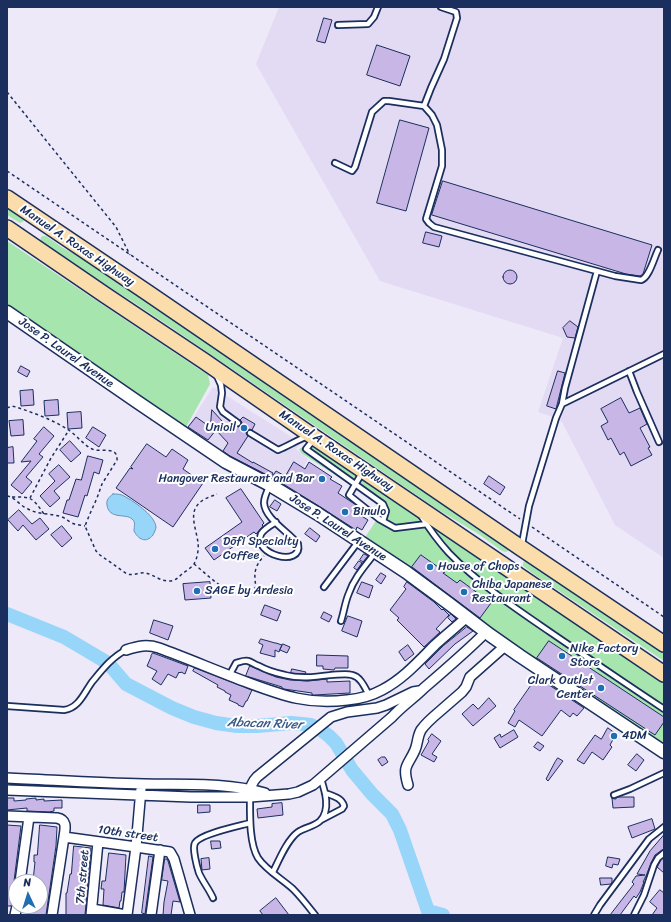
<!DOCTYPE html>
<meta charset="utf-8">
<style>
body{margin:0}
#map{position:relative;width:671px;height:922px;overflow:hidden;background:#eee9f8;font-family:Sriracha,sans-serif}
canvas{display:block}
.frame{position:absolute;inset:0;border:8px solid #1b2f5e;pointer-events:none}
.north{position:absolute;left:8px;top:874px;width:40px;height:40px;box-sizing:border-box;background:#fff;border:1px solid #a4acbf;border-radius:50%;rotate:356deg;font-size:11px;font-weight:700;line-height:16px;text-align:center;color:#1b2f5e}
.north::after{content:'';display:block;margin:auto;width:14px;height:18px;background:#1f6fb2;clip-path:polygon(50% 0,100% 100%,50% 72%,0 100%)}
</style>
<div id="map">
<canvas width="671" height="922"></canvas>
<div class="frame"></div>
<div class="north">N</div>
</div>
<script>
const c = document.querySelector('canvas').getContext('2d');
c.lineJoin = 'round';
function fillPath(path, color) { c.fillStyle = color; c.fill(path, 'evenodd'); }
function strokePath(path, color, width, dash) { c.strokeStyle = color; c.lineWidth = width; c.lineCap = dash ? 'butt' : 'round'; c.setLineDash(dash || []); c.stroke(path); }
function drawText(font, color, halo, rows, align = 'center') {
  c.font = font + ' Sriracha,sans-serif'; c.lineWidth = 4; c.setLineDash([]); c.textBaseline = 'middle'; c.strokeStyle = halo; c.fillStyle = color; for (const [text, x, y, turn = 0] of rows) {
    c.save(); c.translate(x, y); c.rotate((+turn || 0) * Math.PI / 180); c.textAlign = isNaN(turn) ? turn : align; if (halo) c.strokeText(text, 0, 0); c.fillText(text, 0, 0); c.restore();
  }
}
fillPath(new Path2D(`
 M279 7H664V558L615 525 562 422 556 418 538 412 563 338 380 281 256 64Z
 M213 387 301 443 296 449 308 459 290 492 239 465 186 429Z`), '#e3daf3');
fillPath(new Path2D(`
 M7 205 24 217C25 221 23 222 20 223L7 215Z
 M43 236H46L63 248 92 263 508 547V551L506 552 502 551 480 535 437 509 172 328 133 302 46 247 40 241 41 237Z
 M7 241 208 375 210 384 185 429 7 307Z
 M314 445 478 554 664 682V745L481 623 364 539 385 507 301 453 299 449 305 446Z
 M524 561 527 562 559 583 589 601 664 652V661L535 575 523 566V564Z`), '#a6e5ad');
const water = new Path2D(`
 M113 494C116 494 119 494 122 495 132 500 155 515 156 527 156 529 154 533 153 535 146 544 138 539 134 531 134 526 136 522 132 519 126 513 109 520 107 505 106 500 109 497 113 494Z`);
fillPath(water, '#97d6f9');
strokePath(water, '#6593bb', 1);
strokePath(new Path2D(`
 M7 614 64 637 108 663 126 684 172 708 194 717 216 723 237 726H257L291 723 302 724 311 725 321 730 329 736 336 743 352 770 372 794 392 814 400 830 428 911 443 915`), '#97d6f9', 14);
const building = new Path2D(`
 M324 18 332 20 325 43 317 41Z
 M377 45 410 56 400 86 367 75Z
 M400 120 429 128 406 211 377 203Z
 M443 181 652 245 643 274 640 276 626 274 432 215Z
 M426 232 442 236 439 247 423 243Z
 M503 277a7 7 0 1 1 14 0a7 7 0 1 1-14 0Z
 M570 321 578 327 575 338 567 337 563 328Z
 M21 366 30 371 27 377 18 372Z
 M558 371 565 373 556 409 547 406Z
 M33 390 34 405 21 406 20 391Z
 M621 398 629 413 640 408 647 424 640 428 650 447 648 448 652 455 631 466 624 452 620 455 611 438 608 440 601 426 608 422 601 409Z
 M58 400 59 415 45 416 44 401Z
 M212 410 233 433 236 426 239 427 241 425 242 422 240 420 243 417 255 424 252 430H249L247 431 246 433 248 436 237 453 253 463V462L273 473 271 477 230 456 223 451 228 443 216 430 208 440 188 427 196 417 210 427Z
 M81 412 82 428 68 429 67 413Z
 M23 420 24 435 11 436 9 421Z
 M44 427 54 436 39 454 43 457 26 477 32 482 22 494 11 485 31 461 21 462 37 441 34 439Z
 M93 427 106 435 99 447 86 438Z
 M70 441 81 453 71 462 60 450Z
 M147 444 166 457 172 449 188 460 183 469 203 483 173 527 116 488 130 468 133 469 131 467Z
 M13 447 14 463H7V448Z
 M88 456 103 460 99 474 94 472 87 496 85 495 78 517 63 513 67 500H69L76 479 81 480Z
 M294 462 305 469 309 462 332 477 330 479 342 486 338 493 356 505 352 510 368 520 362 530 357 527 356 530 322 508 272 477 276 471 285 476Z
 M59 465 70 477 54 491 60 498 50 507 40 496 55 481 49 474Z
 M489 476 505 487 500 495 484 484Z
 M241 489 264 523 262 525 263 526 257 533 256 534 254 532 214 560 205 548 242 522 226 498Z
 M275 500 281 504 277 511 270 507Z
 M19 510 32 524 40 518 49 529 36 540 23 525 18 531 8 520Z
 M62 526 72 538 62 547 51 535Z
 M310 528 320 536 316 542 305 534Z
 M364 554 368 556 363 562 360 560Z
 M421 555 445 572 443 573 457 583 460 580 491 603 480 618 412 567Z
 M359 561 362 563 357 570 354 568Z
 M381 573 386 576 381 584 376 580Z
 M210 582 211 598 185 600 183 584Z
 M362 582 373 586 369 598 357 593Z
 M407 582 434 602 442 610 443 609 449 615 436 629 440 632 424 647 397 620 399 618 390 610 406 589 404 587Z
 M265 605 281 611 277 621 261 615Z
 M324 612 332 616 329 622 321 618Z
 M451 614 456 619 452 622 448 618Z
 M348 616 362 621 357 637 342 631Z
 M154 620 173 626 168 640 150 633Z
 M467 627 473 631 455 644 429 669 425 664 443 646Z
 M261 639 275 643H276L282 645 279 652 275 650V657L260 653 263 645 259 643Z
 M549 641 664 717V722L655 735 537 658Z
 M283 644 290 647 287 653 280 650Z
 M408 645 414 654 405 661 399 652Z
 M153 653 188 666 185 674 181 672 180 673 179 672 176 678 168 674 161 685 152 679 157 671 147 666 151 657V656Z
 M317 655 348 656V668H335L334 670 323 669V666H317Z
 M250 666 276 677 290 680 308 681 327 679V682L350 681V693L314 695H312V693L284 689 282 688V687L246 676Z
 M195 668 252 690 247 701H246L243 707 238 705V704L229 700 231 695 225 692V691L217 687 218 685 193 671Z
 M292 669 306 672 305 674 291 673Z
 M537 677 584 708 577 716 573 713 570 717 561 710 542 736 519 720 515 727 508 723 515 711 514 710Z
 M489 698 496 706 473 726 462 714 473 704 478 709Z
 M608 728 616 734 610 745 612 747 603 760 592 752 584 764 577 760 595 735 601 739Z
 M514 730 518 737 500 748 494 738 500 734 501 737Z
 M432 734 441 741 432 754 437 757 434 762 421 755 429 741 428 740Z
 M538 742 544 746 540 751 534 747Z
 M637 754 644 760 636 771 628 765Z
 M382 757H385L388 762 382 766 378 760Z
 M558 758 563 761 548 781 546 779 555 762Z
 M618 797H634V807L613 808 612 798 615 799Z
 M7 798H14V801L26 800V799L36 798V800L44 799V801L62 800V808H54V811L49 812 27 811V808L7 810Z
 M282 803 283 815 258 818 257 809 272 807V804Z
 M198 805H210V812L198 813Z
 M652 819 655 829 632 838 628 827Z
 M7 825 21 826 14 881 15 885V892L13 891 12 903 11 906H7Z
 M40 825 57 827 56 846 46 915H30L31 906H41L42 892H40V882L33 881 35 862H34V855H37Z
 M664 835V849L662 850 655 855 651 863 646 876 643 882H644L640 892 636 898 634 896 620 915H610L634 884 632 882 636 876 645 875 637 874 650 851Z
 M211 841H220L221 848 212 849Z
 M74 846 91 848 85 915H66V893H67L70 874H71Z
 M109 853 126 855 124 892H122L121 901H120L119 908 103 905 104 889H101L102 881H105Z
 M149 856 153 857 145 914 142 913Z
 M608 857 620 859 618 865 613 864 612 868 606 866Z
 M209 858 210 869 202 870 201 859Z
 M664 858V873L657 867 661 860Z
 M165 859H167L168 861 180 902 173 901 171 915H163L164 902 168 881 162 880Z
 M600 878H612V882L611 884 601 885Z
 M660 890 664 893V915H652L657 908 650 902Z
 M276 898 289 915H263L260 911Z`);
fillPath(building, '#c8b6e7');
strokePath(building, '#1b2f5e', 1);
const service = new Path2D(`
 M441 7 456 12 457 18 444 59 431 88 424 106 432 115 437 125 442 150V166L426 219 429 223 434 227 615 276 641 280C649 278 654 258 658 250
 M338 25 368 24 374 17 378 7
 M335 163 352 171 355 167 372 112 384 101H389L424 106
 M629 371 637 392 659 442
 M217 376 221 385 222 393 220 407 223 412 238 423
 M562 404 565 388 597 271
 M250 433 278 450C288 446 297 440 308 436
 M314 439 306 449 383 504 386 511 383 521
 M362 473 349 495 379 519 395 528 427 524
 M270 485C267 491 264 497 264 503 265 519 289 532 298 544 303 568 252 555 261 534 264 529 271 525 276 522
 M422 517C430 530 439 542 449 553 479 584 515 608 550 632 588 658 626 684 664 709
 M522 544 529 506 556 418 562 404 664 354
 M324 587 358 542
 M341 621C344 612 345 602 349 593 354 578 365 566 375 553
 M229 676 236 663C240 662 244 660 248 661 252 662 255 665 259 666 266 670 276 673 285 675 300 679 315 677 331 675 337 675 346 673 352 675 361 677 365 688 369 695
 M7 706 64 710C79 708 84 693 92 682 102 670 112 657 126 650
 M614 795 630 789 664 773
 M250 797C250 814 249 843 258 858 266 870 282 879 293 889 301 897 308 906 315 915
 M321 820 342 809 344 806C342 798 333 796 325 793
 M273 872C279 860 287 840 298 832 304 828 315 826 320 821 331 810 325 791 321 779
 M213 898C209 889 203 882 199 873 197 867 192 848 195 843 200 834 239 826 250 823
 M594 915 600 905 649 839 664 827
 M634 915 644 895 654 865 658 858 664 853`);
const minor = new Path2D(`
 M126 650C138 646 147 644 159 648 189 659 219 672 249 683 284 696 309 705 347 700 359 699 371 696 382 690 403 679 418 662 435 645 445 636 456 627 467 617
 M7 778C53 780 98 783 144 784 184 785 225 782 265 793
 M408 785C402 765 408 766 415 750 418 743 417 737 421 730 426 723 433 717 439 712 447 705 454 699 462 692L466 687 470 677 505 646
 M7 790 191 797H250L289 794 298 792 313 785 320 779 392 717C402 706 414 698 424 688 445 670 466 652 486 632
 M250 794C250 787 252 782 257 777L331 717 347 712 377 708 386 705 413 692 419 691
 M7 816 57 818C68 820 65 829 64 837L52 915
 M64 837 136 847 170 852 174 859 190 915
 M20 882 29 817
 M92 909 126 915
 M15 915 17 906
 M91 915 98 842
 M127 915 136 847 141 789
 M151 915 160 850`);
const tertiary = new Path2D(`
 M7 312 136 401 226 462 270 485 318 514 406 572 448 603 490 635 520 656 664 752`);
const primary = new Path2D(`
 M7 198 148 293 521 548 664 644
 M7 228 105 295 204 361 311 435 664 674`);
strokePath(service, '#1b2f5e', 8);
strokePath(minor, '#1b2f5e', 12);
strokePath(tertiary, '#1b2f5e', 15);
strokePath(primary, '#1b2f5e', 18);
strokePath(new Path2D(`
 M7 92 116 227 130 255
 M7 171 520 519
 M7 408 12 406 16 407C34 413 54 420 70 431 78 437 84 445 92 449 100 453 118 445 117 460L102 484 97 498 89 516 85 526 96 551 100 555 127 574C134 576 139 572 146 573 154 575 160 581 169 581 175 581 178 578 182 574 186 571 191 568 194 564 197 559 199 549 198 543 197 532 190 517 196 507 201 499 210 497 217 494
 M7 496C15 497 20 506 28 509 39 515 51 513 62 517 65 518 67 520 70 522 75 525 80 525 85 526
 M12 497C32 497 32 497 44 514
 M30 498 51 458 69 430
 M532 527 664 617
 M194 564C208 575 230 599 249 594 252 593 255 591 255 588 256 585 255 582 255 578 254 570 258 562 264 556`), '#1b2f5e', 1.5, [3, 3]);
strokePath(service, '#fff', 4.5);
strokePath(minor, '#fff', 9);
strokePath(tertiary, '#fff', 12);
strokePath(primary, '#faddab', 15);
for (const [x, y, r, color] of [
 [244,428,4,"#1f6fb2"],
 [322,479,4,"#1f6fb2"],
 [345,512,4,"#1f6fb2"],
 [215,549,4,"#1f6fb2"],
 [430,567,4,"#1f6fb2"],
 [197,591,4,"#1f6fb2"],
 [464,592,4,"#1f6fb2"],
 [562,656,4,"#1f6fb2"],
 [601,688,4,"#1f6fb2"],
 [614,736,4,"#1f6fb2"]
]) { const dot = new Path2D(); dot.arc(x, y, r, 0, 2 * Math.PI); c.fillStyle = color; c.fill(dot); strokePath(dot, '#fff', 1.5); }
drawText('12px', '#1b2f5e', '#fff', [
 ["Manuel A. Roxas Highway",77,246,34],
 ["Jose P. Laurel Avenue",66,353,35],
 ["Manuel A. Roxas Highway",336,451,34],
 ["Jose P. Laurel Avenue",338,528,33],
 ["10th street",128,834,8],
 ["7th street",83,877,-85]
]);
drawText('12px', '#1b2f5e', '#fff', [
 ["Unioil",236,428,"right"],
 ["Hangover Restaurant and Bar",314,479,"right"],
 ["Binulo",353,512],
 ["Dōfi Specialty",223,542],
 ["Coffee",223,556],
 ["House of Chops",438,567],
 ["Chiba Japanese",472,585],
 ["Restaurant",472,599],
 ["SAGE by Ardesia",205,591],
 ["Nike Factory",570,649],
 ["Store",570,663],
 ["Clark Outlet",593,681,"right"],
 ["Center",593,695,"right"],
 ["4DM",622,736]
], 'left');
drawText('italic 13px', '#3a5985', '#fff', [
 ["Abacan River",265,724,2]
]);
</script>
